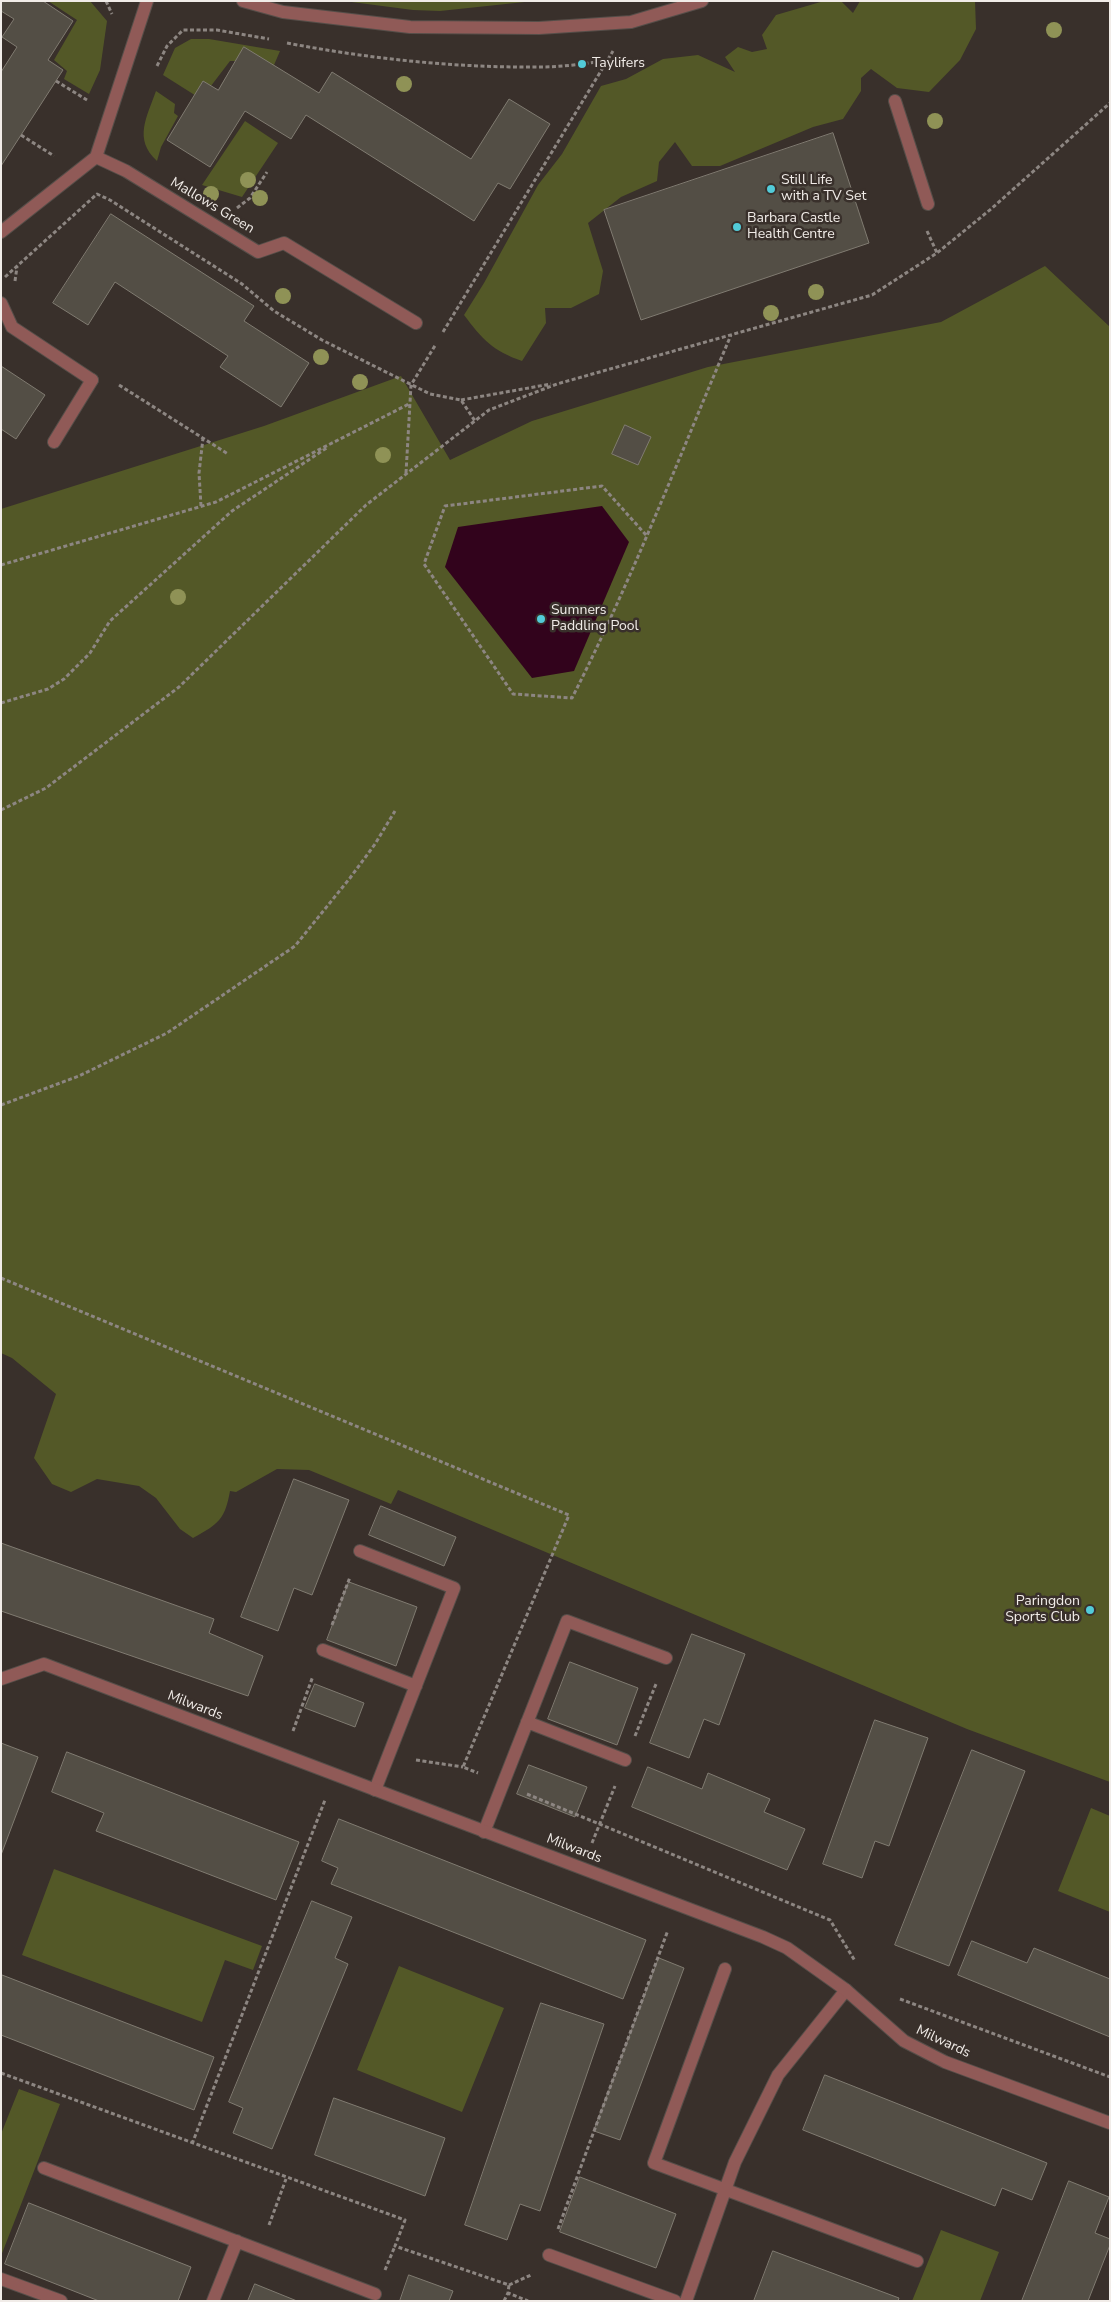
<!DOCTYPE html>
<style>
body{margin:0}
#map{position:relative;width:1111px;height:2302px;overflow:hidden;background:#39302b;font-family:"Nunito Sans",sans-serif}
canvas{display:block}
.frame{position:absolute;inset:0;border:2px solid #f1ece8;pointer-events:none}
</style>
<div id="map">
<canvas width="1111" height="2302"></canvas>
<div class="frame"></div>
</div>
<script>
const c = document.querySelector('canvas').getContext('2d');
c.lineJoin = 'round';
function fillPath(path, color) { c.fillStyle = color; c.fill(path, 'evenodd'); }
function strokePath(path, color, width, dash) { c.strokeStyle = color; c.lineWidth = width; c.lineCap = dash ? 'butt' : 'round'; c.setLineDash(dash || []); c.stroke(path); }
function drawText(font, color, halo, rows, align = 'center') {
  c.font = font + ' "Nunito Sans",sans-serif'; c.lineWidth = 5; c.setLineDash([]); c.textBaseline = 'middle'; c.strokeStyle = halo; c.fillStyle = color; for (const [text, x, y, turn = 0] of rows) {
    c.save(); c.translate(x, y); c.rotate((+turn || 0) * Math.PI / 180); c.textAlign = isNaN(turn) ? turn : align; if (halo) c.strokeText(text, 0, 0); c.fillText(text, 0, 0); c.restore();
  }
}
fillPath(new Path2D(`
 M48 1H90L107 21 100 70 89 94 64 79 67 71 54 60 77 20Z
 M344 1H534L440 11 413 10Z
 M824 1H841L853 13 860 1H975L976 29 960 60 929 92 897 88 871 69 861 78V91L843 119 813 127 720 166H692L675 142 659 162 657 181 621 197 588 223 603 271 599 294 571 308H545L546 323 522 361C493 351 482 339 464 315L484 283 538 185 562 154 601 86 626 79 663 59 698 55 735 72 725 57 738 47 752 52 767 49 762 35 776 15Z
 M191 39H209L280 51 271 72 241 61H230L201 99 163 75 175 48Z
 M156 91 175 104 174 113 178 116 161 147 157 161C133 139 147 117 156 91Z
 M245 121 278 143 242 197 202 185Z
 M1045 266 1110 327V1782L967 1729 398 1490 391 1504 309 1470 277 1469 236 1492 230 1491C225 1519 219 1524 193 1538L180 1529 156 1498 139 1486 97 1479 71 1492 52 1484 34 1458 56 1394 12 1358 1 1353V509L264 426 401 376 450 460 532 421 708 367 941 322Z
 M1091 1808 1110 1816V1912L1058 1891Z
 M54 1869 262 1946 253 1970 225 1960 202 2022 22 1955Z
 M399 1966 504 2008 462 2112 357 2070Z
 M19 2089 60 2104 1 2256V2134Z
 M941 2230 999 2252 980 2301H912Z`), '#535827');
fillPath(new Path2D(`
 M602 506 629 542 574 671 532 678 445 567 458 527Z`), '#32031c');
const building = new Path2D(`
 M1 1H43L73 21 48 60 63 70 1 166V72L17 47 2 37 14 19 1 11Z
 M244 47 319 93 332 72 471 159 509 99 550 124 510 189 498 183 474 221 306 115 291 139 245 111 210 167 167 140 203 81 218 90Z
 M833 133 869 243 641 320 604 210Z
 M111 214 254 306 244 321 309 363 281 407 220 367 228 356 115 282 88 325 53 303Z
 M1 366 45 395 16 439 1 429Z
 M625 425 651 437 638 465 612 454Z
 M294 1479 349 1500 312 1595 294 1588 278 1631 241 1617Z
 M381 1506 456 1537 444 1566 369 1535Z
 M1 1543 214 1619 209 1633 263 1656 248 1696 1 1611Z
 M349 1582 417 1607 396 1666 327 1640Z
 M692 1634 745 1654 719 1725 704 1719 689 1758 650 1743Z
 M570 1662 638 1688 617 1745 548 1719Z
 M315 1684 364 1703 355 1727 305 1708Z
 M875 1720 928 1738 889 1846 875 1841 862 1878 823 1864Z
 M1 1743 38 1757 1 1855Z
 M972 1750 1025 1771 949 1966 895 1945Z
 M67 1752 299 1842 276 1900 96 1831 104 1813 52 1792Z
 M529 1765 587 1787 575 1817 517 1794Z
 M648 1767 702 1789 708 1773 770 1799 764 1812 805 1829 787 1870 632 1807Z
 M339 1819 646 1940 623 1999 331 1884 338 1868 322 1861Z
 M312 1901 352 1917 335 1958 348 1964 272 2149 233 2133 243 2108 229 2102Z
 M972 1941 1027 1963 1034 1948 1110 1979V2037L958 1975Z
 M659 1958 684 1968 620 2140 594 2131Z
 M2 1975 214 2057 194 2110 1 2035Z
 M541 2003 604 2024 540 2211 520 2204 507 2240 465 2225Z
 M825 2075 1047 2163 1032 2200 1002 2188 995 2206 803 2130Z
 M334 2098 445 2138 425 2196 315 2155Z
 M580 2177 676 2214 656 2268 560 2232Z
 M1069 2181 1109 2197 1095 2233 1110 2239V2245L1088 2301H1022Z
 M29 2203 191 2267 178 2301H99L5 2264Z
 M773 2251 899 2298 898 2301H754Z
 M409 2275 453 2291 449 2301H400Z
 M255 2284 297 2301H248Z`);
fillPath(building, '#534e45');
strokePath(building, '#807b71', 1);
const service = new Path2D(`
 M895 101 928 204
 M54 442 92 380
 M360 1551 454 1588 375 1790
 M323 1650 416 1686
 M527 1722 625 1760
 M484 1832 567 1621 666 1658
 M725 1969 654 2163 917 2261
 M44 2168 375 2294
 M549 2255 675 2301
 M1 2279 61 2301
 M213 2301 237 2241
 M686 2301 735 2162 778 2075 846 1990`);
const minor = new Path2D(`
 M243 1 283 12 410 27 539 28 631 22 702 1
 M96 157 126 171 258 252 284 243 416 323
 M1 232 96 157 147 1
 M1 303 12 327 92 380
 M1 1679 44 1664 763 1937 787 1948 846 1990 904 2041 945 2062 1110 2123`);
strokePath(service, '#564e49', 14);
strokePath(minor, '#564e49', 14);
strokePath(new Path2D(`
 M106 1 112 14
 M287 43C371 59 457 68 542 67 564 67 586 63 607 61
 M157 66 167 46 183 30H217L269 39
 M56 81 87 100
 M21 135 54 156
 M237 208 250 198 267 172
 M927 231 937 253
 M5 277 97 194 110 200 242 284 274 311 322 340 430 394 461 400 475 421
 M15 281 17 267
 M443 332 613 51
 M119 385 228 454
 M461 400 551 384
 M406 473 411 385 436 344
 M201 506 199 473 203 438
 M646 535 602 486 445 506 424 564 513 694 572 698C631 582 680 455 731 335
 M1 565 216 502 409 404
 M1 703 48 689 64 679 90 653 110 621 232 511 328 447
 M1 810 46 788 179 687 366 505 489 410 557 384 872 295 937 253 991 209 1110 103
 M1 1105 79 1076 167 1033 295 946 350 878 375 844 395 811
 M1 1278 569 1515 463 1767 478 1773
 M332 1625 350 1577
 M293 1731 313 1676
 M635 1736 656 1684
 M416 1760 463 1767
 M527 1794 830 1920 855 1961
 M592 1843 615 1786
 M900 1999 1110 2077
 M1 2073 405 2220 395 2246 509 2285 508 2293 528 2301
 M192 2144 325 1800
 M269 2225 286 2179
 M558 2229 668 1930
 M385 2270 395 2246
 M509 2285 531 2275
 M504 2301 508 2293`), '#8d8682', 3, [4, 2.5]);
strokePath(service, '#905a57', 12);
strokePath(minor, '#905a57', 12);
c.fillStyle = '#8f9256';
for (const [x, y] of [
 [1054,30],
 [404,84],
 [935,121],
 [248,180],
 [211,194],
 [260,198],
 [816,292],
 [283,296],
 [771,313],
 [321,357],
 [360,382],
 [383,455],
 [178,597]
]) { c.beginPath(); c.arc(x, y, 8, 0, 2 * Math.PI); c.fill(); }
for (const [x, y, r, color] of [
 [582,64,5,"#52cbd8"],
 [771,189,5,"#52cbd8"],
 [737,227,5,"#52cbd8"],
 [541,619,5,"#52cbd8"],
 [1090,1610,5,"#52cbd8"]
]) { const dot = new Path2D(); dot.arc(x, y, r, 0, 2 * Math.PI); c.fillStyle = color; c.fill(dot); strokePath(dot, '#39302b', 2); }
drawText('14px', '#f1ece8', '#39302b', [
 ["Taylifers",592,64],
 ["Still Life",781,181],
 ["with a TV Set",781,197],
 ["Barbara Castle",747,219],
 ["Health Centre",747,235],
 ["Sumners",551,611],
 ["Paddling Pool",551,627],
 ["Paringdon",1080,1602,"right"],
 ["Sports Club",1080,1618,"right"]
], 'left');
drawText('14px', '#f1ece8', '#39302b', [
 ["Mallows Green",212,206,31],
 ["Milwards",195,1706,21],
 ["Milwards",574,1849,21],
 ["Milwards",943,2042,25]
]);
</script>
